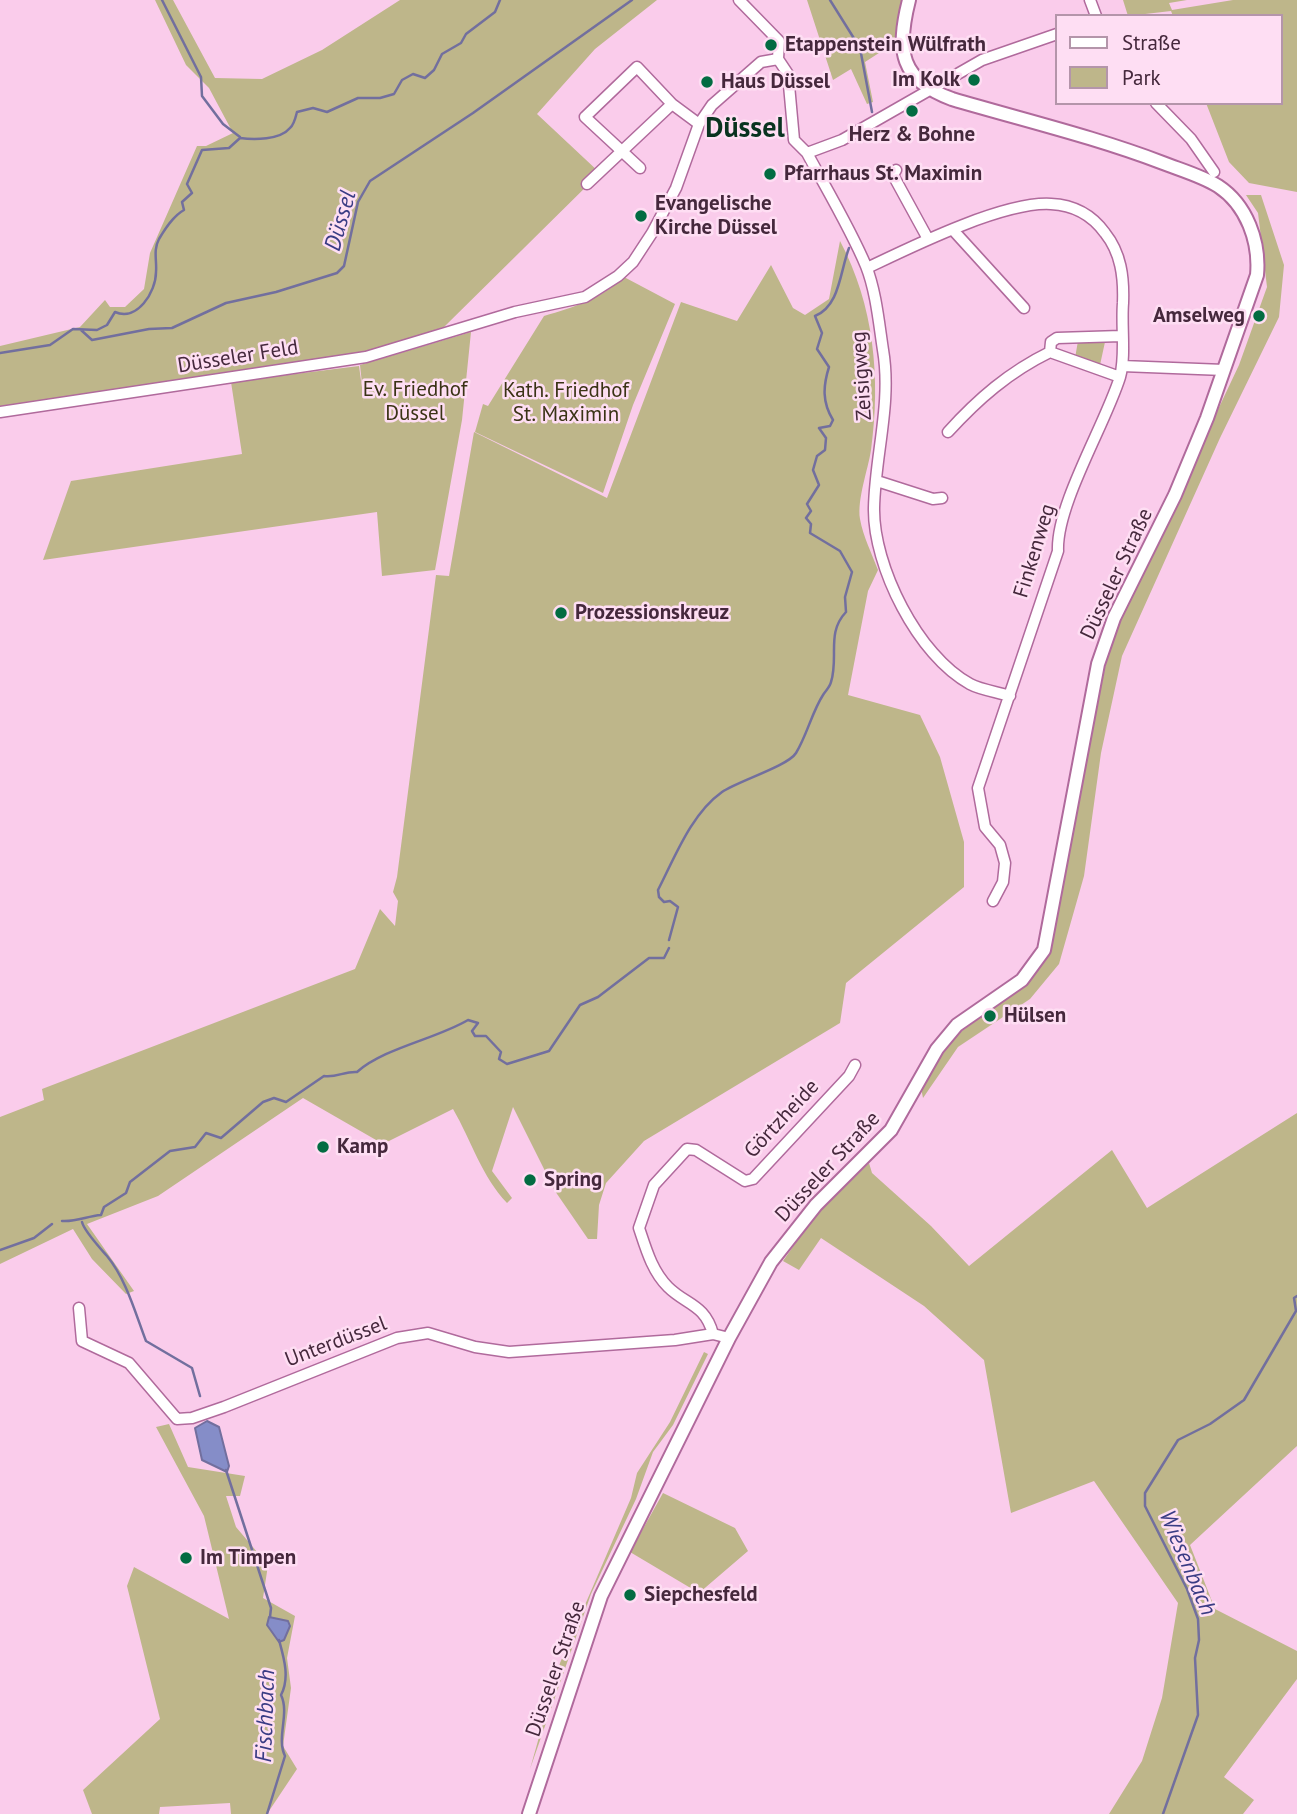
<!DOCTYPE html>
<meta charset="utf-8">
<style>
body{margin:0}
#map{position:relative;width:1297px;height:1814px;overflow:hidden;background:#facceb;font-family:"PT Sans",sans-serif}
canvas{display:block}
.legend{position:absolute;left:1055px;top:14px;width:228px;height:91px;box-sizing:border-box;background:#fedef3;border:2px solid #b495aa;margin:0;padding:9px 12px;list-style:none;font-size:21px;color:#45283c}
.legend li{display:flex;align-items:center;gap:14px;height:35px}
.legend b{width:35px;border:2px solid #b495aa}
</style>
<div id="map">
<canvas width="1297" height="1814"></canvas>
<ul class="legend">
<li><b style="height:9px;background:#fff"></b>Straße</li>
<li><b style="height:19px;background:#beb68a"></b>Park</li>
</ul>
</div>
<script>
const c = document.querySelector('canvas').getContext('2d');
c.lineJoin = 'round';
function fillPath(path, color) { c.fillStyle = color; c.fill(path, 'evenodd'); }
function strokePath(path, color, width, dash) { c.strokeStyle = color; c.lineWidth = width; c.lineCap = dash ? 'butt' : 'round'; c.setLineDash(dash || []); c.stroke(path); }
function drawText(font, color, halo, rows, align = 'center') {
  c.font = font + ' "PT Sans",sans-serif'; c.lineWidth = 5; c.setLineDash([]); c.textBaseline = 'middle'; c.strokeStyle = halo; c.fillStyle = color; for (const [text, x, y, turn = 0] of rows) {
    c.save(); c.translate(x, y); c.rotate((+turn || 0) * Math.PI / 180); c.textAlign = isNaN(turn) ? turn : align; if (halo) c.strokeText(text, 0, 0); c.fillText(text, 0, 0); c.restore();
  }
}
fillPath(new Path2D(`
 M155 0H173L215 78 262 79 322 50 400 0H657L595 49 537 114 600 173 444 327 352 357 0 409V346L80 327 105 300 110 307H125L144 289 150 253 197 146H206L233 133 209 88 186 65Z
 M807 0H904L896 42 865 62 873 102 867 104 851 69 833 80Z
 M1123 0H1187L1169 3 1172 10 1233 0H1297V192L1249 183 1229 162 1206 103H1281V16H1173L1171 11 1128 16Z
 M1246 195H1261L1284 265 1279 317 1220 438 1122 656 1101 753 1084 876 1059 964 1030 999 958 1047 923 1098 921 1088 950 1040 1032 978 1044 960 1052 937 1108 652 1129 598 1239 365 1267 287 1258 213Z
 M840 241C874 305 881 378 871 450 868 470 857 499 860 519 863 536 872 554 878 570L868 591 848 695 920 715 940 757 964 842V887L846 983 840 1023 644 1141 606 1183 599 1205 597 1239H588L555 1191 513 1107 492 1171 512 1198 507 1203C482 1177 471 1140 453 1109L383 1144 303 1098 158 1196 87 1224 134 1291 126 1294 92 1259 73 1229 0 1264V1117L44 1100 42 1089 355 969 380 909 395 926 398 901 393 892 397 877 436 575 449 576 474 432 607 498 681 302 737 321 771 265 793 308 805 315 829 299Z
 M624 277 675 304 633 405 603 493 475 432 483 404 488 406 544 316C574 307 601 299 624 277Z
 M471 332 462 420 435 570 382 576 377 512 43 560 71 481 242 454 231 382 359 366 364 402 360 365Z
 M1078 341 1105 342 1100 365 1075 358Z
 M1297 1113V1446L1190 1545 1215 1609 1297 1651V1679L1224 1777 1254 1800 1243 1814H1109L1142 1761 1162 1698 1178 1603 1094 1481 1011 1513 984 1360 924 1306 821 1238 799 1270 783 1261 813 1218 869 1163 872 1173 931 1226 969 1266 1112 1150 1147 1208Z
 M704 1352 708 1354 673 1425 653 1452 636 1499 591 1594 530 1769 560 1663 631 1498 637 1473 670 1422Z
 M169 1424 188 1467 245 1476 240 1496H226L236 1527 268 1565 263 1598 295 1616 287 1658 291 1688 283 1746 297 1769 267 1814H231L230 1803 160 1807 159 1814H92L83 1790 160 1719 127 1586 134 1567 229 1619 204 1516 156 1427Z
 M663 1493 735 1528 748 1551 699 1593 630 1552Z`), '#beb68a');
const water = new Path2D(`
 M207 1421 219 1427 229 1466 227 1472 202 1460 195 1428Z
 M269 1617 288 1621 290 1626 284 1640 279 1642 267 1625Z`);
fillPath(water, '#858dc8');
strokePath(water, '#726f9e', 2);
strokePath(new Path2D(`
 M162 0 201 77 202 96 223 124 240 137
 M830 0 860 48 872 112
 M81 330 92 340 149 329 172 328 226 303 276 292 337 273 344 266 358 202 370 181 473 113 632 0
 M0 353 50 345 73 329 97 330 107 325 115 312C137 322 156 292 156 272 157 261 153 250 159 239 165 229 173 216 184 210L182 202 192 193 187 184 202 150 229 148 240 138C254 140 280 140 290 128 294 125 296 116 297 112L313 108 327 112 358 98H380L394 94 402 80 413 74 425 78 434 70 442 54 461 43 466 34 495 12 500 0
 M669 940 678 907 670 901 664 902 659 897 658 890C675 857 691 814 722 792 738 781 788 766 796 753 807 735 812 712 823 695 826 690 830 687 831 682 839 657 826 633 846 612L845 597 852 572 840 551 810 533 811 524 806 518 811 511 807 504 819 485 813 470 817 456 825 450 826 438 819 428 830 426 833 420C822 402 823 386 829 367L817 349 822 333 815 316C840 306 840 271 849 248
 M62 1221C77 1222 87 1216 101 1215L104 1207 126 1193 130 1182 170 1151 195 1147 206 1133 221 1138 263 1102 274 1098 286 1102 324 1076C336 1078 345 1071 357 1072 384 1048 436 1039 468 1020L478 1023 472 1031 475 1036H486L501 1052 499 1059 507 1064 549 1051 580 1005 598 997 649 958H664L669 948
 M82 1222C84 1231 101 1249 107 1256 126 1279 135 1312 146 1341L192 1368 200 1396
 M0 1250 34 1238 52 1224
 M226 1470 271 1608 270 1617
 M267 1814 285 1756C276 1737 290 1714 281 1695 290 1678 284 1658 279 1640
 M1163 1814 1198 1715 1195 1658 1199 1640 1198 1619 1187 1589 1145 1506V1493L1178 1440 1210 1424 1244 1400 1296 1311 1294 1298 1297 1296`), '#726f9e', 2.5);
const minor = new Path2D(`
 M739 0 779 41 778 59
 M1090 0 1096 16
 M1156 103 1191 139 1214 172
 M807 153 842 140 982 60 1057 34
 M640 168 585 117 637 67 672 104 699 124
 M896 170 893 175 928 239
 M587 184 672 104
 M953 230 1024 308
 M867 268C911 247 1004 201 1051 204 1073 205 1092 215 1105 233 1121 253 1124 277 1123 303 1121 326 1126 355 1120 377 1105 425 1056 505 1058 551L978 788 985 827 1000 845 1005 863 1003 882 993 901
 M1122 366 1224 370
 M1120 377 1050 352 1051 342 1057 338 1121 336
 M0 412 366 357 515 312 585 297 618 276 633 262 652 233 676 188 699 124 712 105 761 62 778 59 788 74 794 140 807 153C827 190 850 228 866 266 876 291 879 324 883 350 892 403 875 455 874 508 873 566 918 656 970 684 981 690 998 692 1010 696
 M948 432C978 399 1009 372 1050 352
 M877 481 933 499 942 498
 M79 1308 82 1341 129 1363 177 1419 192 1418 224 1407 397 1338 428 1333 475 1347 509 1352 675 1340 713 1334
 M729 1338 713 1334C705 1304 686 1305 668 1287 652 1271 646 1249 639 1228L654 1185 687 1149 696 1150 745 1181 753 1179 849 1076 855 1065`);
const secondary = new Path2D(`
 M529 1814 601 1596 729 1338 771 1262 816 1205 891 1130 937 1049 957 1025 1022 980 1044 950 1098 664 1114 618 1175 495 1207 418 1257 275C1260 242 1247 205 1218 186 1202 176 1181 170 1163 163 1095 137 1023 120 952 99 900 80 896 51 909 0`);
strokePath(minor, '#b06a9c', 13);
strokePath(secondary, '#b06a9c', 16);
strokePath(minor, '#fff', 10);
strokePath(secondary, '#fff', 12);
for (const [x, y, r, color] of [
 [771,45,7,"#026c42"],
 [974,80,7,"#026c42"],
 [707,82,7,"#026c42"],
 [912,111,7,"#026c42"],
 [770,174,7,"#026c42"],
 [641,216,7,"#026c42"],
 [1259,316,7,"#026c42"],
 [561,613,7,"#026c42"],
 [990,1016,7,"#026c42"],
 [323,1147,7,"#026c42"],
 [530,1180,7,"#026c42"],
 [186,1558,7,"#026c42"],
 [630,1595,7,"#026c42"]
]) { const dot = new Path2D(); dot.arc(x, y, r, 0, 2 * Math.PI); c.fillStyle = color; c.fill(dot); strokePath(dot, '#fedef3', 2.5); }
drawText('bold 21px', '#45283c', '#fedef3', [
 ["Etappenstein Wülfrath",785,45],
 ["Im Kolk",960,80,"right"],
 ["Haus Düssel",721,82],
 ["Herz & Bohne",912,135,"center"],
 ["Pfarrhaus St. Maximin",784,174],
 ["Evangelische",655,204],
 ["Kirche Düssel",655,228],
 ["Amselweg",1245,316,"right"],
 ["Prozessionskreuz",575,613],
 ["Hülsen",1004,1016],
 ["Kamp",337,1147],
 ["Spring",544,1180],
 ["Im Timpen",200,1558],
 ["Siepchesfeld",644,1595]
], 'left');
drawText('21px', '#45283c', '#fedef3', [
 ["Düsseler Feld",238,357,-9],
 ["Zeisigweg",862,376,-94],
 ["Finkenweg",1035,551,-73],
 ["Düsseler Straße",1117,574,-65],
 ["Görtzheide",782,1119,-47],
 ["Düsseler Straße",828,1167,-47],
 ["Unterdüssel",336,1342,-21],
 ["Düsseler Straße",556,1669,-71]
]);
drawText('21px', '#3a3315', '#fedef3', [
 ["Ev. Friedhof",415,390],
 ["Düssel",415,414],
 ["Kath. Friedhof",566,391],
 ["St. Maximin",566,415]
]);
drawText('italic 23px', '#3a3c84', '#fedef3', [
 ["Düssel",341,221,-74],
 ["Wiesenbach",1187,1563,67],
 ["Fischbach",266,1716,-88]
]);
drawText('bold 28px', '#093420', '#fedef3', [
 ["Düssel",745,129]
]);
</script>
